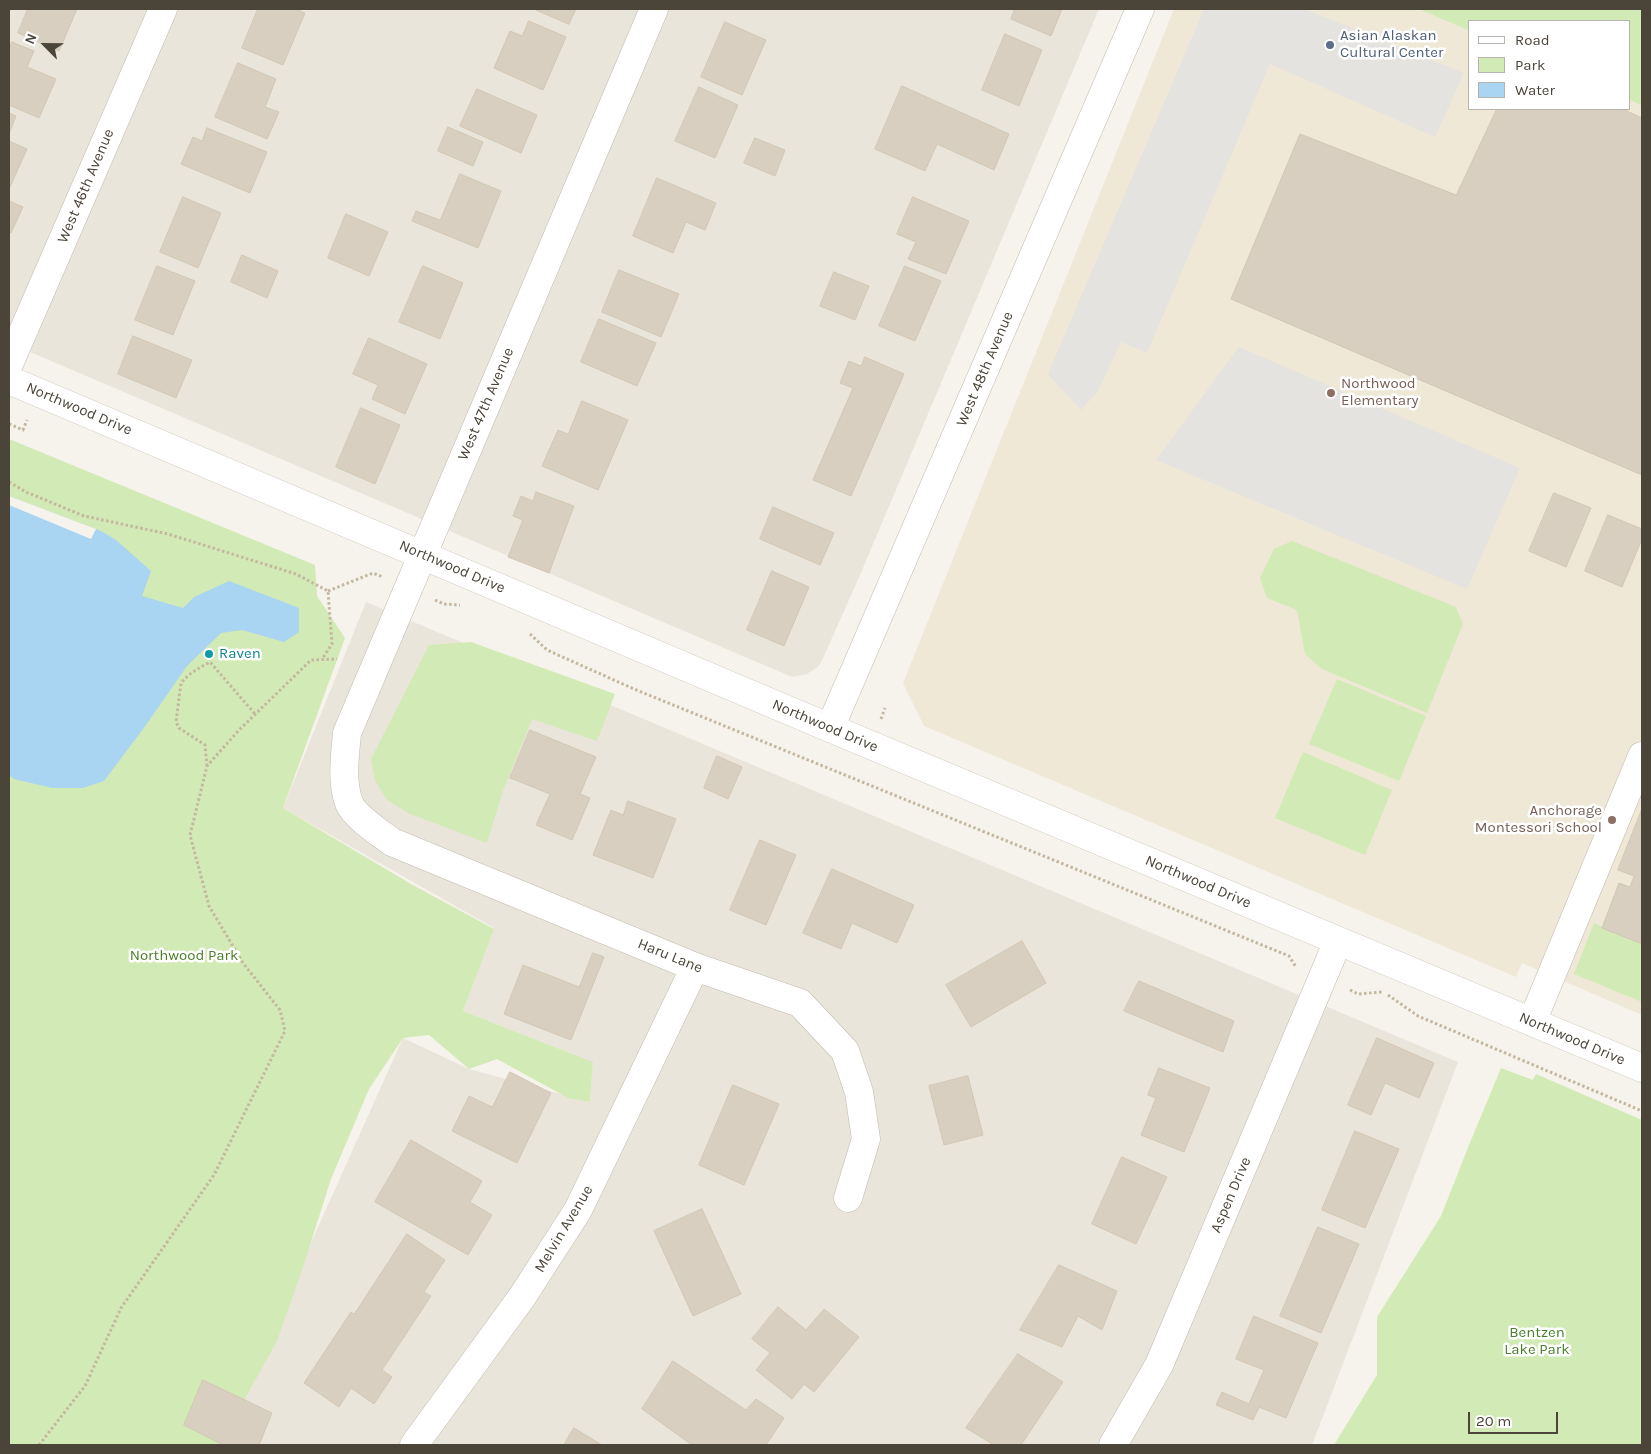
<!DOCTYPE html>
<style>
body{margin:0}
#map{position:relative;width:1651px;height:1454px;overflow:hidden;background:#f6f3ec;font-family:Karla,sans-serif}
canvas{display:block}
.frame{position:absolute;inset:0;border:10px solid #4b4439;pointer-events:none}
.legend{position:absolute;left:1468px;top:20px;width:162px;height:90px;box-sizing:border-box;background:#fff;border:1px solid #b7b4b0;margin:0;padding:6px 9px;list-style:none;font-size:15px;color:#4b4439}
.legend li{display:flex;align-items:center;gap:10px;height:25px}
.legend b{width:25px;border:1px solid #b7b4b0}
.north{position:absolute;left:20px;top:20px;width:50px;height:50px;-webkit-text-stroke:4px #fff;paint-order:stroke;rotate:293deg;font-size:14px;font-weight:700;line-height:20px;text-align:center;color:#4b4439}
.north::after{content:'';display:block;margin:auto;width:18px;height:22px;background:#4b4439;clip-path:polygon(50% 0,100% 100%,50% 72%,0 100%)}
.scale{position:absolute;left:1468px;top:1412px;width:90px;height:22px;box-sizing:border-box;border:2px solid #4b4439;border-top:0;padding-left:6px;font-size:15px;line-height:18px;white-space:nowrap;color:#4b4439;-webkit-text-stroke:4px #fff;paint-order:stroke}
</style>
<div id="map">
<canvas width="1651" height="1454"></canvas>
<div class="frame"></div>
<ul class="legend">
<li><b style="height:6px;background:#fff"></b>Road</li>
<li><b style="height:14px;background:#d2eab5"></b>Park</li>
<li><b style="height:14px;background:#a9d4f2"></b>Water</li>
</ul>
<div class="north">N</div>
<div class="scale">20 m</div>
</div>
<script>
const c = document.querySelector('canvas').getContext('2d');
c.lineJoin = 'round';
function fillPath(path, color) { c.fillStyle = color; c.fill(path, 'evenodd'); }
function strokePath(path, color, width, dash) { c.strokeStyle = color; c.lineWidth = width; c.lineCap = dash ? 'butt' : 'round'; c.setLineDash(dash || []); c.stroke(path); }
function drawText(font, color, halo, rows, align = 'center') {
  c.font = font + ' Karla,sans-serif'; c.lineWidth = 5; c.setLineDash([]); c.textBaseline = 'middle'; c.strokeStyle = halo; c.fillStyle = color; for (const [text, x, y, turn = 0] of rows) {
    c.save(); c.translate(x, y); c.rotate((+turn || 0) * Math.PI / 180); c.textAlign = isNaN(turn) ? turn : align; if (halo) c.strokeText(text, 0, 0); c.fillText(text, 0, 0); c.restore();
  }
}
fillPath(new Path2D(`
 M9 9H1099L860 575 824 656 819 666 807 674 792 677 9 343Z
 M366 602 1458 1062 1312 1445H220L403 1038 469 1069 590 1102 593 1062 463 1011 494 928 283 808Z`), '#eae5da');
fillPath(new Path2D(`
 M1174 9H1418L1470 31V109H1630V100L1642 106V1015L1522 963 1516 977 924 726 903 683Z`), '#efe8d6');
fillPath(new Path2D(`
 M1418 9H1642V106L1630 100V21H1470V31Z
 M9 439 315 565 317 596 345 638 283 808 411 884 494 929 463 1011 593 1062 590 1102 568 1098 497 1059 469 1069 429 1035 403 1038 369 1089 331 1179 303 1267 277 1341 219 1445H9Z
 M1292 541 1456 607 1463 624 1427 713 1322 669 1305 654 1297 610 1267 598 1260 578 1274 549Z
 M471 642 615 694 597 741 532 719 503 791 487 843 408 813 386 799 375 780 371 759 429 645Z
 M1337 679 1426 716 1399 781 1309 744Z
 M1303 752 1392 790 1365 855 1275 818Z
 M1594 923 1642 944V1002L1574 974Z
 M1501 1068 1533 1080 1536 1074 1642 1120V1445H1334L1377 1375V1317L1441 1216 1469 1145Z`), '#d2eab5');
fillPath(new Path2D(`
 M1204 9H1304L1464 73 1435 137 1270 64 1147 353 1121 342 1098 391 1081 410 1048 374Z
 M1239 347 1520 468 1467 589 1156 460Z`), '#e5e3e0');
fillPath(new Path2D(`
 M9 496 101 531 116 540 151 571 142 596 183 608 194 597 229 581 299 608V632L284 642 242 630 221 633 187 666 146 725 104 781 83 788H52L14 779 9 775Z`), '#a9d4f2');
fillPath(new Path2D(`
 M9 496 96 529 91 539 9 505Z`), '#f6f3ec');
const building = new Path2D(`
 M28 9H77L59 51 18 33Z
 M258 9H295L305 13 283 65 242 48Z
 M534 9H576L569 24Z
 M1015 9H1062L1051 36 1011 19Z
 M529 21 566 37 543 90 494 68 510 31 522 36Z
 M725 22 766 40 742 95 701 77Z
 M1005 34 1042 50 1019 106 982 90Z
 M12 42 34 51 27 67 56 79 39 118 9 105V50Z
 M238 63 276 79 265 107 279 112 267 139 215 117Z
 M902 86 1009 134 994 170 937 144 925 171 875 149Z
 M699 87 738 105 715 158 675 141Z
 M477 89 537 115 521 153 460 126Z
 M1497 109H1623L1642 118V475L1231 299 1300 134 1456 195Z
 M9 113 16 116 9 134Z
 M448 127 483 142 473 166 438 151Z
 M207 128 267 152 250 193 181 164 193 137 202 141Z
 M755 138 785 150 775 176 744 163Z
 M9 141 27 149 10 187H9Z
 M460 174 501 191 478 248 412 221 416 211 440 220Z
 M657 178 716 203 705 230 686 222 673 253 633 236Z
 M183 197 221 213 198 268 160 252Z
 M913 197 969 221 946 274 908 259 916 242 897 234Z
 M9 201 23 207 11 233 9 232Z
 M346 214 388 232 369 276 328 258Z
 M242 255 278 271 267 298 231 282Z
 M157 266 195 281 173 335 135 320Z
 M423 266 463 283 440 339 399 322Z
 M905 266 941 281 915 341 879 326Z
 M619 270 679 294 661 337 602 312Z
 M834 272 869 286 855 320 820 306Z
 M599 319 656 343 637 386 581 362Z
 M133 336 192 360 176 398 118 374Z
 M369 338 427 364 405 414 372 399 378 385 353 374Z
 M865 357 904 374 851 496 813 480 853 388 840 383 849 361 861 366Z
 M582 401 628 420 598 490 542 466 558 430 568 434Z
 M361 408 400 425 375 484 336 467Z
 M536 492 574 506 549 573 508 557 523 520 513 516 521 496 533 501Z
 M1554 493 1591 508 1566 567 1529 551Z
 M773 507 834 533 820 565 760 539Z
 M1608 515 1642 529V539L1622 587 1585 571Z
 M772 571 809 587 784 646 747 630Z
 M530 730 596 757 580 794 590 798 572 840 536 825 550 794 510 778Z
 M717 756 742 767 728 799 704 788Z
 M628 801 676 819 653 878 593 855 611 810 623 815Z
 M1642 809V944L1602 928 1619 883 1630 887 1634 876 1618 870Z
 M760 840 796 855 766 925 730 910Z
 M832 869 914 905 897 943 852 923 841 949 803 933Z
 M1022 941 1046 983 971 1027 946 985Z
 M593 953 604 957 571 1040 504 1014 523 965 579 987Z
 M1139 981 1234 1021 1223 1052 1124 1011Z
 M1377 1038 1434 1063 1419 1098 1385 1083 1371 1115 1348 1105Z
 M1159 1068 1210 1088 1184 1152 1141 1135 1156 1098 1148 1095Z
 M510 1072 551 1093 517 1163 452 1131 469 1096 492 1107Z
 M968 1076 983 1135 944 1145 929 1086Z
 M733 1085 779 1104 744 1185 699 1165Z
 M1355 1131 1399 1149 1365 1228 1322 1210Z
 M411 1140 482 1181 470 1202 492 1215 468 1255 375 1202Z
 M1122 1157 1167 1177 1136 1244 1092 1224Z
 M702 1209 741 1294 693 1316 654 1231Z
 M1318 1227 1359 1244 1321 1333 1280 1316Z
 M407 1234 445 1260 424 1292 431 1296 382 1370 392 1377 374 1404 351 1388 339 1407 304 1383 351 1312 354 1314Z
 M1059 1265 1117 1291 1102 1330 1078 1316 1062 1347 1020 1330Z
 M778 1307 806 1330 824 1309 859 1337 814 1392 804 1384 792 1399 756 1370 770 1353 752 1339Z
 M1254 1316 1318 1343 1286 1418 1259 1407 1253 1420 1216 1405 1222 1392 1249 1404 1264 1370 1236 1359Z
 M1018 1354 1063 1382 1021 1445H994L966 1428Z
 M673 1361 746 1410 756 1399 784 1418 766 1445H692L642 1409Z
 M203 1380 272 1413 259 1445H223L184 1425Z
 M574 1428 602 1445H564Z`);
fillPath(building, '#d8cfc1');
strokePath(building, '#d3c7b4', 1);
const minor = new Path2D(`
 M654 9 347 733C345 756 341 780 349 803 355 817 380 833 392 842L695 967 800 1003 845 1051 859 1092 866 1139 848 1198
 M9 364 163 9
 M9 380 830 728 1642 1068
 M830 728 1140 9
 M1532 1022 1642 756
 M414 1445 522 1297 578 1210 695 967
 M1113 1445 1159 1365 1338 941`);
strokePath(minor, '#c2bbae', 29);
strokePath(new Path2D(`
 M9 424 23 430 27 420
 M9 482 26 492 84 516 168 534 296 574 328 591 332 644 322 659
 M328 591 373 573 383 577
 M435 600 444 604 460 605
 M530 634 547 650 634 689 1289 956 1296 967
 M881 719 885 708
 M207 766 205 745 179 728 176 722 181 683C189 673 199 668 210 662L255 714
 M1350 990 1358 994 1382 992
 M1388 995 1418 1016 1642 1111
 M39 1445 85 1386 121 1308 214 1175 285 1031 280 1010 243 963 209 906 190 835 207 766 239 730 311 660 337 659`), '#c4b79f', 3, [2.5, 2.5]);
strokePath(minor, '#fff', 28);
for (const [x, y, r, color] of [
 [1330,45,5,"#5c6f8a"],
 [1331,393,5,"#8d6e63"],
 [209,654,5,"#0f9aa8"],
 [1612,820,5,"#8d6e63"]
]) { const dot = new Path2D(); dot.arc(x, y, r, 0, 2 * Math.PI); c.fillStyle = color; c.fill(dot); strokePath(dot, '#fff', 2); }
drawText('15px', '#4e5e75', '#fff', [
 ["Asian Alaskan",1340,36],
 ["Cultural Center",1340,53]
], 'left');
drawText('15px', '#4b4439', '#fff', [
 ["West 46th Avenue",86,186,-67],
 ["West 48th Avenue",985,369,-67],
 ["West 47th Avenue",486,404,-67],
 ["Northwood Drive",79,409,23],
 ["Northwood Drive",452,567,23],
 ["Northwood Drive",825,726,23],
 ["Northwood Drive",1198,882,23],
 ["Haru Lane",670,956,22],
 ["Northwood Drive",1572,1039,23],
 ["Aspen Drive",1231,1195,-67],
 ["Melvin Avenue",564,1229,-59]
]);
drawText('15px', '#785e54', '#fff', [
 ["Northwood",1341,384],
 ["Elementary",1341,401],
 ["Anchorage",1602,811,"right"],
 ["Montessori School",1602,828,"right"]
], 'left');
drawText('15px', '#0d838f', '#fff', [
 ["Raven",219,654]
], 'left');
drawText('15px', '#4a7f2a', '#fff', [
 ["Northwood Park",184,956],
 ["Bentzen",1537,1333],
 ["Lake Park",1537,1350]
]);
</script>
